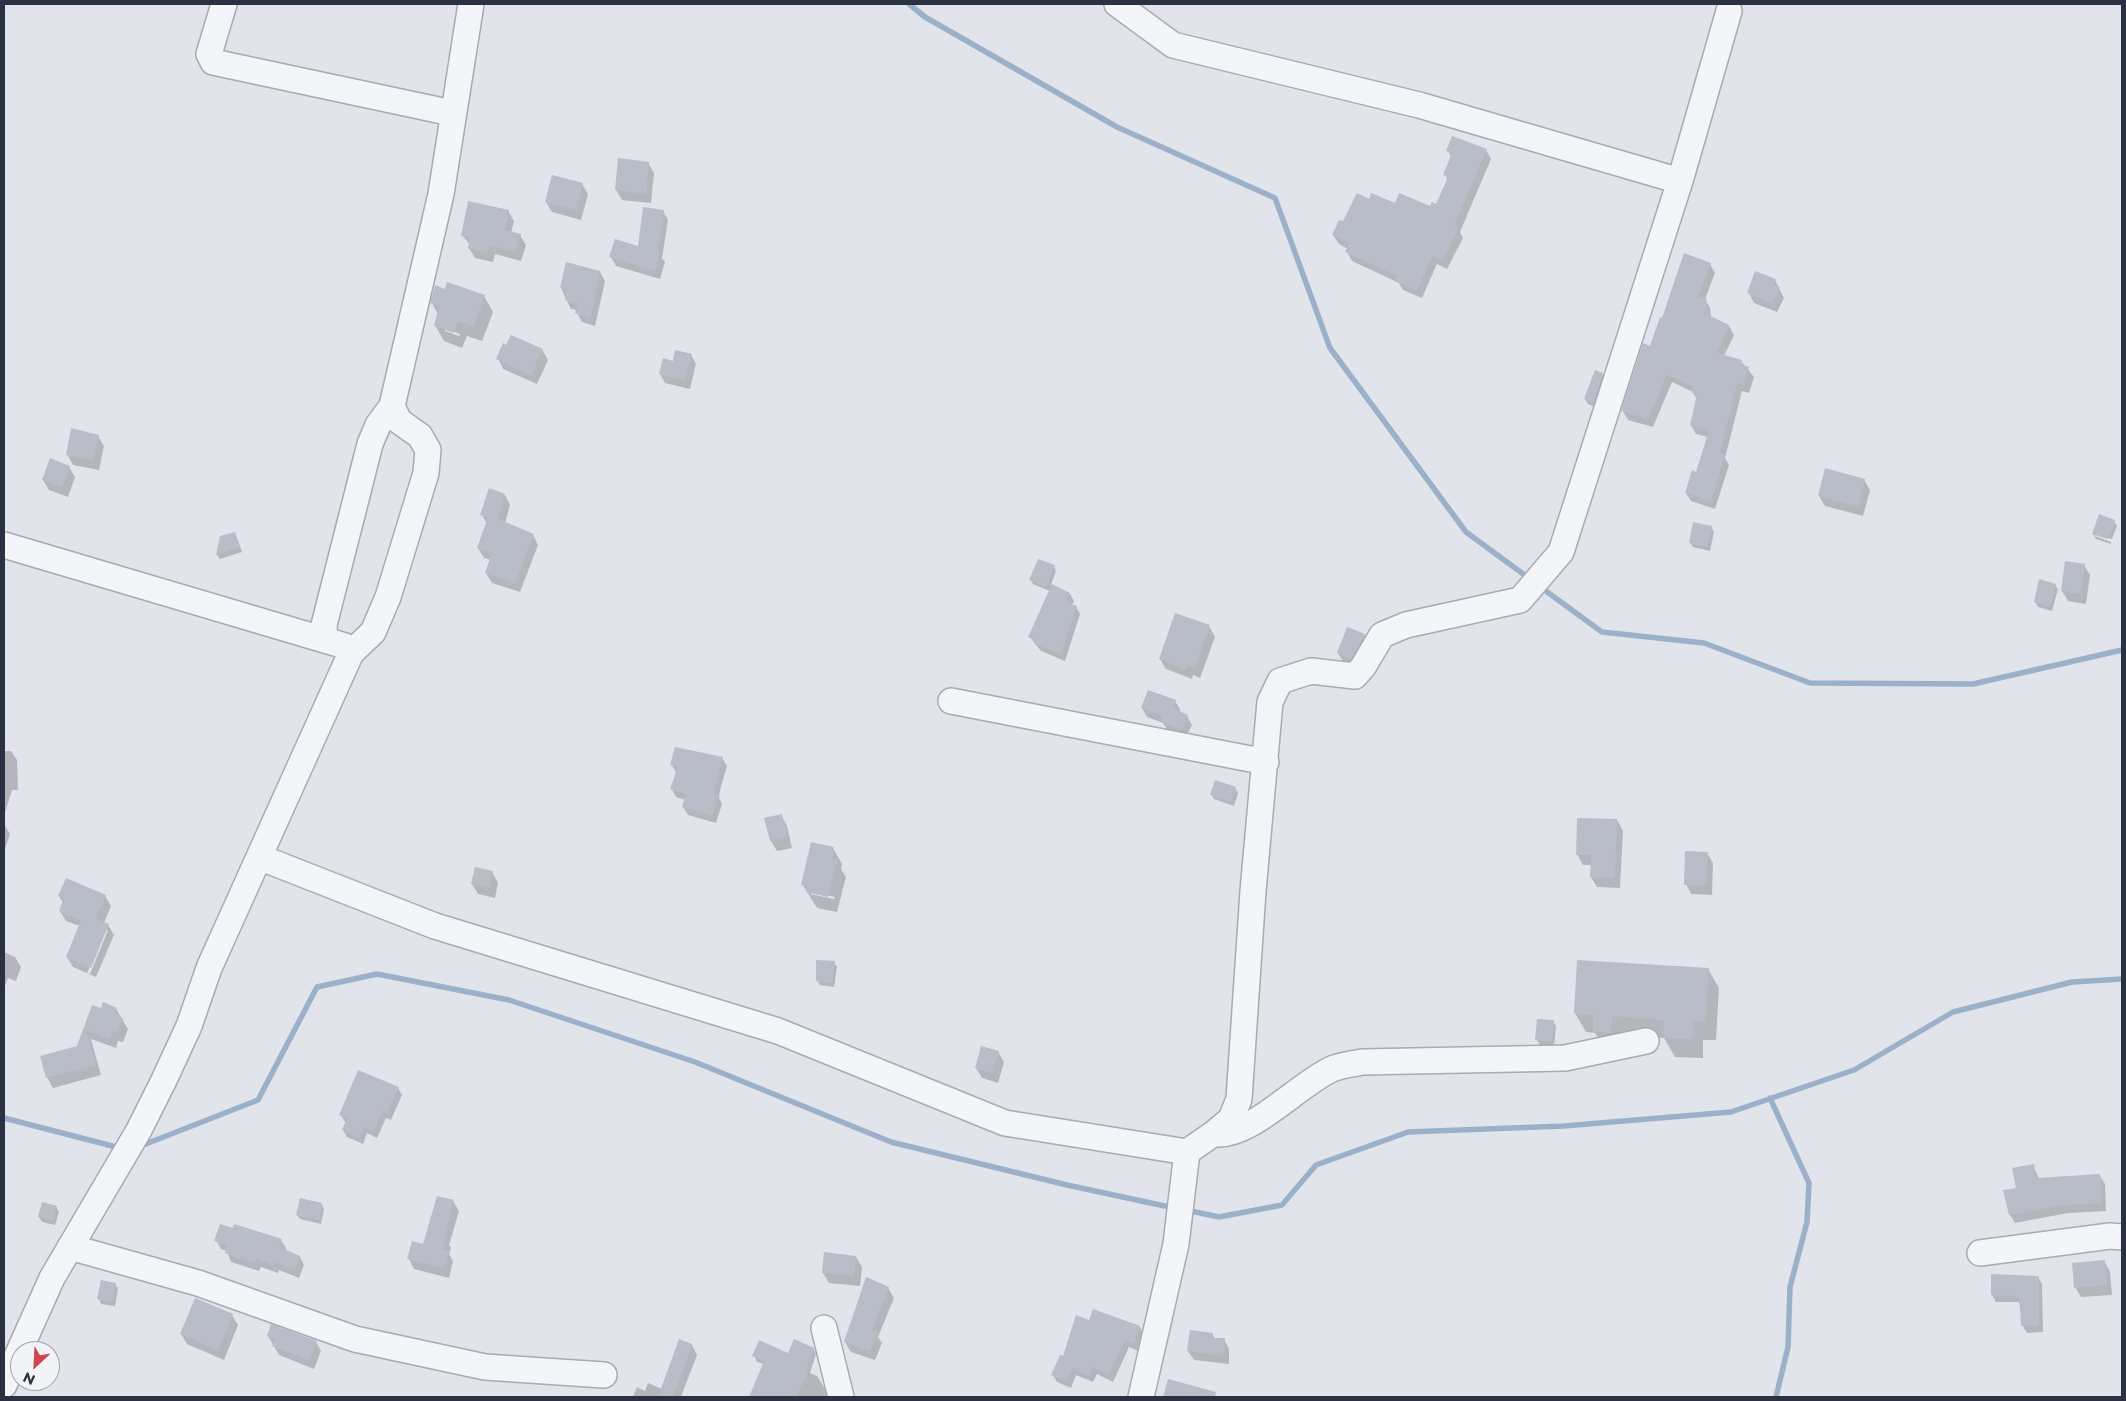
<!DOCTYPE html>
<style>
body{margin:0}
#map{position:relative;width:2126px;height:1401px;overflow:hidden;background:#e1e4ea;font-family:Montserrat,sans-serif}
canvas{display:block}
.frame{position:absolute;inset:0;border:5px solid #293142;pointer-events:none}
.north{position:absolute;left:10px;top:1341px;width:50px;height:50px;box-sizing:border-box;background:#f1f3f7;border:1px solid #a1a5af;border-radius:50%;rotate:205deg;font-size:14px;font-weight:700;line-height:20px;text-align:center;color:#293142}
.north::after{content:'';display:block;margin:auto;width:18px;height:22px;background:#d04554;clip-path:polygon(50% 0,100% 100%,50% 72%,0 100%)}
</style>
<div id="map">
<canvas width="2126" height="1401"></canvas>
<div class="frame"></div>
<div class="north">N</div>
</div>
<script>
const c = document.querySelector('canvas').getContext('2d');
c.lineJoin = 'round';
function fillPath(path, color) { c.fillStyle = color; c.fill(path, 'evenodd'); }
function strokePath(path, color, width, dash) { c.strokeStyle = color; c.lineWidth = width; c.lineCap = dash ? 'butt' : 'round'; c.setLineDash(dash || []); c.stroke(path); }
fillPath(new Path2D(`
 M1486 150 1491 159 1460 232 1463 238 1447 269 1437 264 1422 298 1403 290 1399 283 1352 261 1347 252 1348 249 1339 244 1333 235 1343 223 1369 200 1431 208 1436 206 1448 180 1445 174 1451 157 1448 151Z
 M648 163 654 173 651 203 622 200 616 190Z
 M582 184 588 194 581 220 552 212 546 202Z
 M508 211 514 221 511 233 520 235 526 245 521 261 495 254 493 262 475 258 469 248 470 245 462 235Z
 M663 211 668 220 662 258 665 262 660 279 616 266 611 257 639 247Z
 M1710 264 1715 273 1705 299 1710 308 1711 318 1729 326 1734 335 1724 356 1741 361 1754 377 1749 393 1742 391 1725 458 1729 465 1715 509 1691 501 1686 493 1697 473 1708 437 1696 434 1691 425 1697 400 1693 392 1672 382 1653 427 1628 420 1623 411 1663 319Z
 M600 272 605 281 595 326 582 322 577 313V310L571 309 561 288Z
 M1775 280 1784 298 1777 312 1754 303 1749 293Z
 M446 290 484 296 493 312 482 341 467 336 462 348 444 341 435 325 438 314 432 303ZM445 328 460 334 459 336 445 331Z
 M542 350 548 360 537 384 503 369 498 358Z
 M691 355 696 364 690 389 665 383 660 374 673 362Z
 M1602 374 1605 379 1596 407 1588 404 1585 399Z
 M98 436 104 446 99 470 73 465 67 454Z
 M69 467 75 477 68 497 49 490 43 480Z
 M1864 480 1870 490 1863 516 1825 506 1819 496Z
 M505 495 510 505 505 523 533 535 538 545 520 592 492 583 486 573 491 560 484 558 478 548 487 524 482 515Z
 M2114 521 2117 526 2112 539 2095 534V536L2111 542V544L2096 539 2093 534Z
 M1711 527 1714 532 1710 551 1693 547 1690 542Z
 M221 537 237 538 242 552 220 559 217 555Z
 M2084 565 2090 575 2086 604 2068 601 2062 591Z
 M1054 566 1056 571 1051 585 1070 594 1074 601 1072 605 1076 607 1080 614 1065 661 1041 651 1029 636 1050 591 1033 584 1031 580Z
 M2055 585 2058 589 2052 611 2038 607 2035 602Z
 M1209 626 1215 637 1200 678 1193 675 1192 679 1166 669 1160 659Z
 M1364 635 1370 645 1357 668 1344 663 1338 653Z
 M1175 701 1180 709 1179 713 1187 716 1192 725 1186 737 1167 729 1163 723 1147 717 1142 708Z
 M4 751H11L17 760 18 790H12L4 816Z
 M722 758 727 766 720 790 719 798 722 804 716 823 688 815 683 807 685 800 676 797 672 789 676 773 672 765Z
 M1235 788 1238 793 1234 806 1214 799 1211 794Z
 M781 815 787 826 792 848 777 851 771 841Z
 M1617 820 1623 831 1620 888 1597 887 1591 877V865H1583L1577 854Z
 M4 824 10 834 4 852Z
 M833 848 842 864 841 869 846 877 837 912 817 908 803 885ZM813 892 835 897 834 899 810 894Z
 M1707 853 1713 863 1712 895 1691 894 1686 884Z
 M492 872 498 883 495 898 478 894 472 884Z
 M59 896H105L111 906 104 923 108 925 114 935 96 977 73 967 67 957 80 926 66 921 60 911 63 903ZM105 930H108L90 974 87 973Z
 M4 952 15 957 21 967 16 981 8 978 4 988Z
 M834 962 837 967 834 987 820 985 817 980Z
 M1708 969 1719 988 1716 1040H1703V1058L1675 1057 1664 1038 1623 1035 1605 1051 1595 1033 1586 1032 1575 1013Z
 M93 1006 101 1009H116L128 1029 123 1042 118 1041 116 1048 91 1039 101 1075 53 1088 47 1077 78 1047Z
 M1553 1021 1556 1026 1554 1046 1540 1045 1537 1040Z
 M998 1052 1004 1062 998 1083 982 1078 976 1068Z
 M398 1088 402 1095 391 1120 386 1118 377 1138 367 1133 363 1144 347 1137 343 1130 346 1123 340 1114Z
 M2033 1165 2039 1179 2100 1176 2105 1184 2106 1211 2068 1213 2015 1223 2010 1215 2005 1191 2017 1189Z
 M453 1201 459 1211 449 1245 451 1248 449 1254 453 1261 449 1278 414 1269 409 1259 424 1246Z
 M322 1205 324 1209 321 1224 300 1219 297 1215Z
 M56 1207 59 1212 55 1225 42 1222 39 1217Z
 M234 1230 281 1240 286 1248 285 1251 300 1257 304 1265 299 1278 279 1270 278 1273 261 1267 259 1271 231 1262 227 1251 221 1249 216 1240Z
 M856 1257 862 1267 860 1286 829 1283 823 1273Z
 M2104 1261 2110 1272 2112 1295 2081 1297 2075 1287Z
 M2038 1277 2042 1284 2043 1332 2027 1333 2023 1326 2019 1302H1996L1992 1295Z
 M115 1284 118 1289 115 1306 101 1304 99 1299Z
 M888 1288 894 1298 878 1337 882 1343 875 1360 851 1352 845 1342Z
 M232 1315 238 1325 224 1360 187 1344 181 1334Z
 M1089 1321 1140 1327 1144 1335 1138 1351 1129 1347 1113 1382 1097 1374 1093 1382 1076 1375 1071 1388 1057 1382 1053 1375Z
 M1212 1334 1215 1339H1224L1229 1349V1364L1194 1360 1188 1351Z
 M268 1336 316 1342 321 1351 314 1369 279 1355Z
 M680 1341 692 1345 697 1355 681 1397H633L637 1387 645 1391 648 1383 662 1389Z
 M813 1348 816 1354 810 1373 817 1376 825 1389 827 1397H755L752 1393 764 1364 757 1362 754 1355H789Z`), '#0003');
strokePath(new Path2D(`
 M909 4 925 17 1117 127 1275 198 1330 348 1466 532 1530 579
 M1539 586 1602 632 1704 643 1810 683 1973 684 2122 650
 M1770 1098 1809 1183 1807 1222 1790 1287 1788 1347 1776 1397
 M4 1118 120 1148
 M138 1147 258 1100 317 987 377 974 509 1000 695 1062 891 1142 1067 1185 1174 1208
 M1186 1210 1219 1217 1282 1205 1316 1165 1408 1132 1564 1126 1731 1112 1854 1070 1953 1012 2072 982 2122 979`), '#9cb0ca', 5.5);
fillPath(new Path2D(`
 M1452 136 1487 149 1454 225 1458 228 1450 246 1442 260 1432 256 1417 290 1396 281 1398 276 1345 252 1349 243 1332 235 1339 220 1343 221 1357 193 1369 199 1371 193 1395 203 1399 193 1430 206 1432 202 1436 204 1448 177 1443 175 1452 153 1446 151Z
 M618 158 649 162 646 194 615 190Z
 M552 175 583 183 576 210 545 202Z
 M468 201 509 210 505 230 521 234 516 252 489 245 488 253 468 248 470 238 461 236Z
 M643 207 664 210 658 251 660 252 655 271 609 257 615 239 638 246Z
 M1684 253 1711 263 1697 298 1706 297 1708 315 1729 325 1717 353 1742 360 1741 365 1749 367 1744 385 1737 383 1720 453 1725 455 1711 501 1685 493 1692 470 1696 472 1709 430 1690 425 1697 395 1692 393 1693 387 1667 374 1648 419 1621 411 1643 343 1650 346 1660 317 1662 318Z
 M566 262 600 271 590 318 575 313 578 303 565 300 567 289 560 288Z
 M1755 271 1776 279 1773 285 1780 287 1772 303 1747 293Z
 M447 282 485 295 474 326 458 321 454 333 434 326 439 307 430 303 435 285 445 289Z
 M511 335 543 349 531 375 496 359 503 343 506 345Z
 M675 350 692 354 685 381 659 374 663 358 673 361Z
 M1595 370 1603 373 1594 403 1584 399Z
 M71 428 99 435 93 461 66 455Z
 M50 458 70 466 62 487 42 480Z
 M1825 468 1865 479 1858 507 1818 496Z
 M489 488 505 494 498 519 534 534 515 583 485 573 492 553 477 548 488 517 480 515Z
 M2099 514 2115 520 2108 539 2092 534Z
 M1693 522 1712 526 1707 547 1689 543Z
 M235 532 240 547 216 555 220 536Z
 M1038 559 1055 565 1046 587 1029 580Z
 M2065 561 2085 564 2081 594 2061 591Z
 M2039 579 2056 584 2050 607 2034 602Z
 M1052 584 1070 593 1066 602 1077 606 1061 654 1035 644 1036 641 1028 637Z
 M1175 613 1210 625 1195 668 1188 665 1186 670 1159 659Z
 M1347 627 1365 634 1351 659 1337 653Z
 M1148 690 1176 700 1173 708 1188 715 1182 730 1161 721 1162 716 1141 708Z
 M675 747 723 757 716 782 714 794 718 795 712 816 682 807 686 794 670 789 678 767 670 765Z
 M1215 780 1236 787 1231 802 1210 795Z
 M782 814 787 837 770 841 764 818Z
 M1577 818 1617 819 1615 878 1590 877 1591 855H1576Z
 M811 842 834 847 832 859 837 860 828 897 806 892 807 887 801 885Z
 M1685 851 1708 852 1706 885H1684Z
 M475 867 493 871 489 888 471 884Z
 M66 878 106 895 96 919 109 924 91 968 66 957 81 920 59 911 64 898 58 896Z
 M816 960 835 961 832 983 816 981Z
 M1577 960 1709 968 1705 1022 1693 1021 1692 1039 1663 1038 1664 1020 1612 1016 1611 1033 1593 1032V1015L1574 1013Z
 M103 1002 117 1008 115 1013 123 1018 117 1033 113 1031 110 1039 86 1030 96 1065 46 1078 40 1056 77 1046 92 1005 101 1008Z
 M1537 1019 1554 1020 1552 1042 1535 1040Z
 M981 1046 999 1051 992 1073 975 1068Z
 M358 1070 399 1087 387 1113 382 1111 373 1132 363 1127 359 1138 342 1130 347 1118 339 1115Z
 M2034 1164 2036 1178 2100 1174 2102 1203 2063 1205 2009 1215 2003 1190 2016 1188 2012 1168Z
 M437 1196 454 1200 444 1237H446L443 1249 449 1251 444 1268 407 1259 412 1241 423 1244Z
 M300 1198 322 1203 319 1220 296 1215Z
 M42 1202 57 1206 53 1221 38 1217Z
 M220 1224 233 1228 234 1224 282 1239 279 1247 300 1256 295 1270 275 1262 274 1265 256 1259 255 1263 225 1253 227 1245 214 1241Z
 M824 1252 856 1256 854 1276 822 1273Z
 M2105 1260 2107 1285 2074 1288 2072 1263Z
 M1991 1274 2039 1276V1325L2021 1326 2020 1299H2016V1296L1991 1295Z
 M866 1277 889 1287 872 1330 877 1331 870 1351 844 1342Z
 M101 1280 116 1283 113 1302 97 1299Z
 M195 1298 233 1314 218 1350 180 1334Z
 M1093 1309 1140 1326 1134 1344 1125 1340 1109 1375 1092 1367 1089 1376 1072 1368 1067 1381 1051 1375 1060 1355 1063 1356 1076 1315 1089 1320Z
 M271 1324 317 1341 309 1360 272 1346 275 1340 267 1336Z
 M1190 1330 1213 1333 1212 1338H1225L1224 1356 1187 1351Z
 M679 1339 692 1344 673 1397H658Z
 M794 1339 814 1348 806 1370 808 1371 796 1397H749L764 1361 752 1356 759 1340 788 1353Z
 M1168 1379 1216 1392 1215 1397H1163Z`), '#b8bdc7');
const minor = new Path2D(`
 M224 4 209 54 213 62 452 113
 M1117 4 1173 45 1419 105 1680 181 1561 552 1520 600 1406 625 1382 635 1363 667 1355 676 1311 671 1280 681 1270 702 1253 891 1239 1099 1231 1119 1213 1134 1187 1152 1176 1244 1141 1397
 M1680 181 1729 11
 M4 545 345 646 351 653 209 968 189 1026 164 1080 139 1130 52 1278 4 1385
 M325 640 324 625 370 444 378 425 392 406
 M351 653 373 632 388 597 426 473 428 450 420 436 399 421 392 406 441 194 471 4
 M951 701 1266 762
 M259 857 435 926 778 1031 1005 1123 1187 1152
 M1216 1134C1251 1137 1300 1083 1332 1069 1341 1065 1353 1064 1362 1062L1565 1058 1646 1041
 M70 1247 198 1283 355 1339 485 1367 604 1375
 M1980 1253 2110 1236 2122 1237
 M824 1328 841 1397`);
strokePath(minor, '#a6abb4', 28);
strokePath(minor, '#f4f5f8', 25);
</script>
